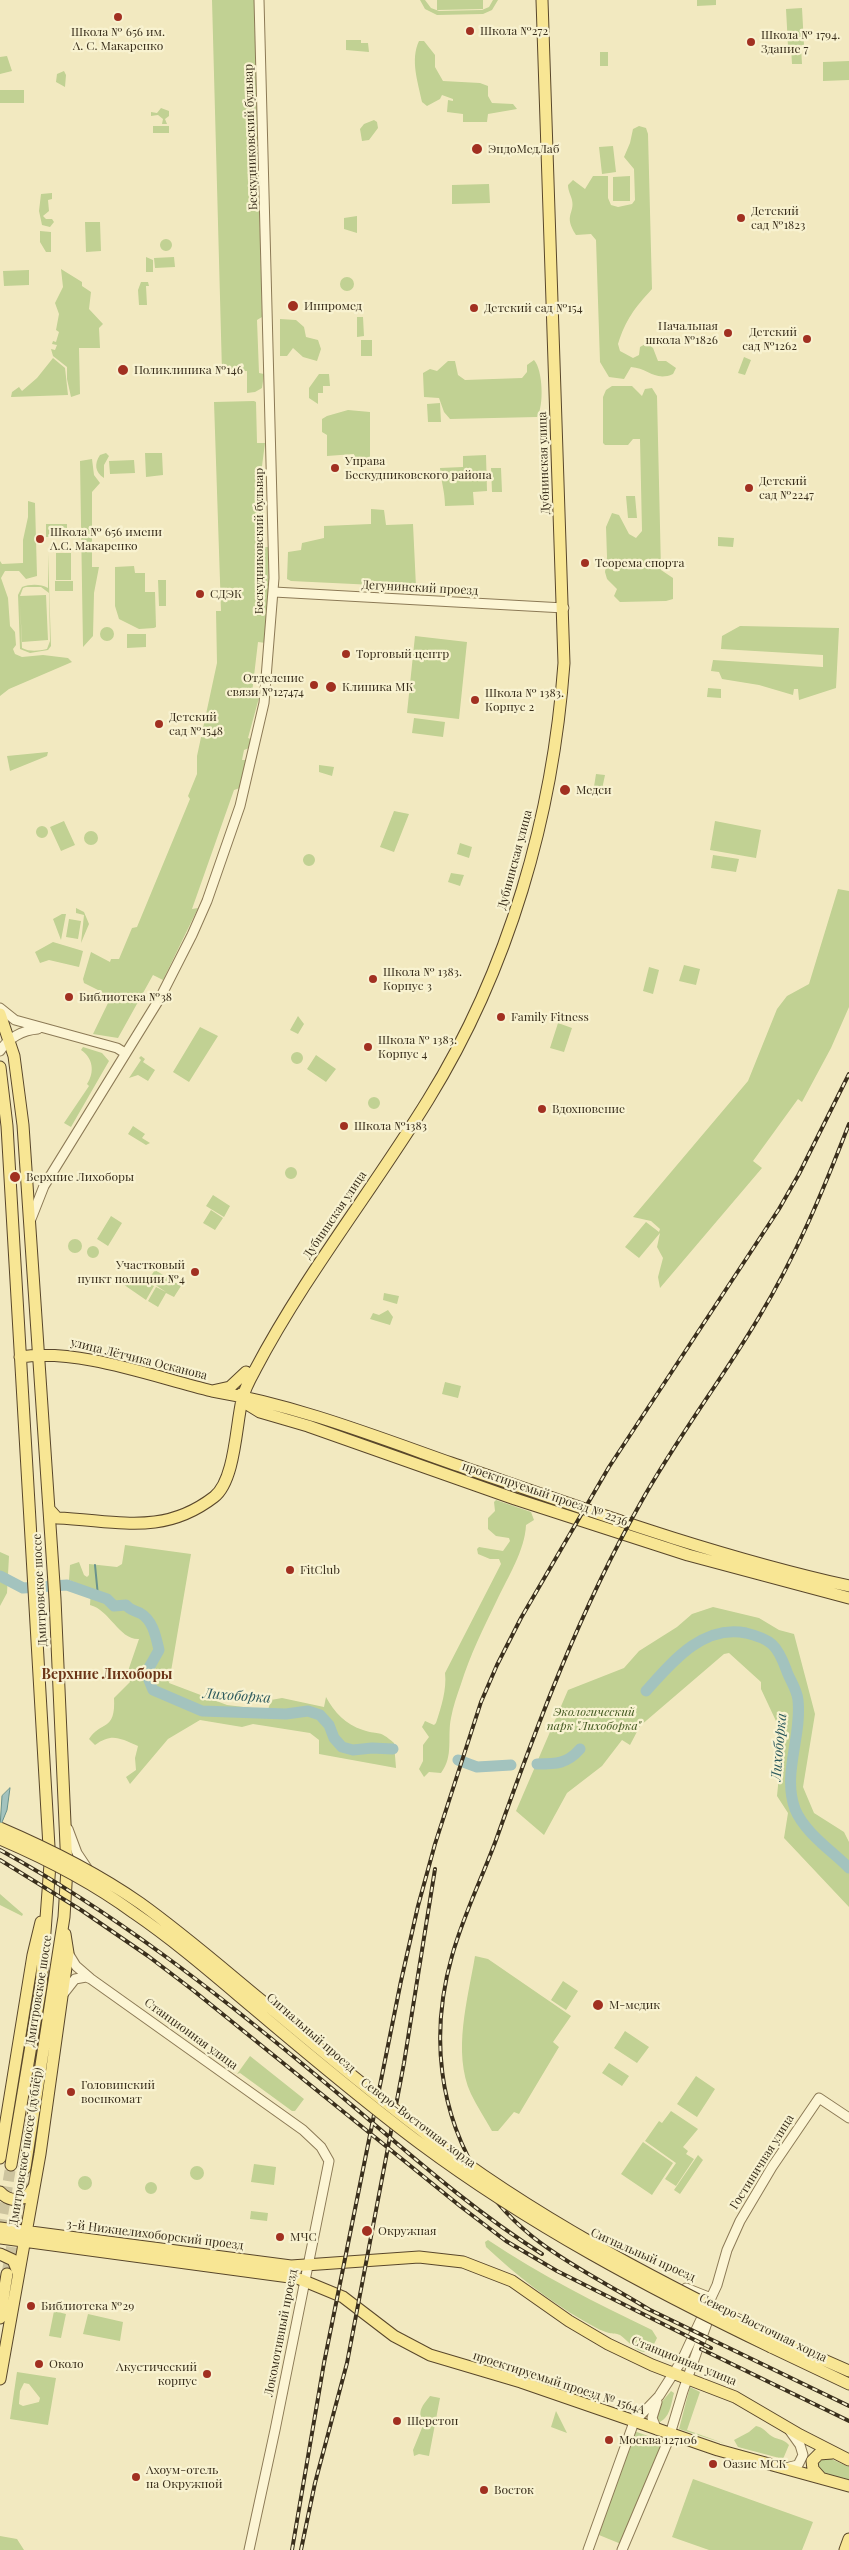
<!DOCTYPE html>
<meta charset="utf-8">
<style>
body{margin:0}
canvas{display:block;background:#f2e9c0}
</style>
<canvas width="849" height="2550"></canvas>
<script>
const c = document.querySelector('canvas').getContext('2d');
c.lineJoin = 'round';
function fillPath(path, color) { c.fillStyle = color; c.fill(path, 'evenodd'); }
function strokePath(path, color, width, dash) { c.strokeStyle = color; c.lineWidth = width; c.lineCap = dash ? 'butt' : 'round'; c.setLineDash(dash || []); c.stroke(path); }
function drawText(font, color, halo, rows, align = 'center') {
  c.font = font + ' "Playfair Display",serif'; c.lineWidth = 4.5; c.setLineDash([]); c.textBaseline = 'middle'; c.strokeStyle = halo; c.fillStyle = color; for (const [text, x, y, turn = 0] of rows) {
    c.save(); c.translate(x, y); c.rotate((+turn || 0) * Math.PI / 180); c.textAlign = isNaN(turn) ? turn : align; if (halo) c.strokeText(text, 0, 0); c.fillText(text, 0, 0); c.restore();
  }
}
fillPath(new Path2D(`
 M212 0H254L262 317 257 320 259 373 264 374 262 388 255 392 247 393V371L222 372Z
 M420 0H425L431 8 439 11 482 10 489 7 493 0H498L492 10 483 14 437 15 425 9Z
 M437 0H483V9L437 10Z
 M697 0H716V5L697 6Z
 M802 8 804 45 788 46 786 9Z
 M346 40H361V43H368L369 52 346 50Z
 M419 41H424L435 55V67L443 81 480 83 488 86V96L492 103 513 104 517 109 488 114 487 122H463V114L447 112 448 100 453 101V99L442 95 440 99 427 106 422 102C418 82 410 60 419 41Z
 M791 47H801L802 64H792Z
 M600 52H608V66H600Z
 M7 56 12 71 0 74V57Z
 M849 61V80L823 81V62Z
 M64 71 66 75 65 87 56 82 57 74Z
 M0 90H24V103H0Z
 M161 108 169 111V116L165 119 167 124H162L163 119 158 115 151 116V112L157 113Z
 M374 120 377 122 378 128 369 140 362 141 360 129 364 124Z
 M153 126H169V133H153Z
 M639 126 646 128 648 134 652 289C634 309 626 319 618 344L620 351 633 358 639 355 640 347 647 343 653 348 658 361H666L676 368 673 374C655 382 648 368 631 367L624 379 609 377 600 362 596 240 591 234 576 235C563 215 575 214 572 200 571 195 568 191 568 185L573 180 585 189 593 176H608V198L611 205 618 207 632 204 635 200 634 169 624 157 630 143 633 129Z
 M613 146 616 172 602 174 599 147Z
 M630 176V201H613V177Z
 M489 184 490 203 452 204V185Z
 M52 193V199L48 200 49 211 43 216 46 219H52L54 222 50 227 42 225 39 211 41 194Z
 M357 216V233L344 229V218Z
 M85 222H100L101 251 86 252Z
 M40 231 51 232V252H46L40 242Z
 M160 245a6 6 0 1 1 12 0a6 6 0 1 1-12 0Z
 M146 257 153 260V272H146Z
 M174 257 175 267 155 268 154 258Z
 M61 269 82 282V286L91 292 89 309 103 324 99 328 100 348H79L80 394 71 397 67 379V367L53 356 51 349 55 350 57 345 52 344 53 341 56 342 59 332 56 330 59 314 55 303 63 287Z
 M29 270V285L4 286 3 271Z
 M340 284a7 7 0 1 1 14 0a7 7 0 1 1-14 0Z
 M141 282H148L149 286H146L147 305H139L138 290Z
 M357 317H363L364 336 357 337Z
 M280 319 296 320 304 327 306 337 318 340 321 349 317 361 303 357 293 348 287 356H280Z
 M361 340H372V356H361Z
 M744 357 751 360 745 375 738 373Z
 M53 358 65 368 68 395 11 397 12 392 19 387 22 391 37 378Z
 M534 360C543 370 544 406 537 417L450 419 444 412 439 398 424 397 423 373 430 369 437 371 448 361H455L458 375 465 380 522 378 527 372V365Z
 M319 374H329L330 386H323V393H318V404L309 398V388Z
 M612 386H632L642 396 645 389 652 388 657 396 661 570 673 578V599L666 601 620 602 614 596 617 589 607 579 605 572 607 557 606 527 612 513 619 515 629 534 636 538 642 531 640 439H633L628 445H605L603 443V397L606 390Z
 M254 401 256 402 257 443H265L262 466 264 547H268L269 597 266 643 258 642 252 693 260 694 248 738 251 739 249 748 244 750 242 760H247L240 788 234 790 192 909 198 908 163 980 153 975 118 1038 93 1034 108 1003 102 992 84 983 83 979 91 952 110 962 111 959H119L132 928 137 927 190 799 188 796 197 774V756L217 663 216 611H221L214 402Z
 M440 403 441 422H428L427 404Z
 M348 410 370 412V464H355L354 454 327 456V435L322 432V419L327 416Z
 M106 453 109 456 104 465V478C95 472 94 464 100 455Z
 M145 453H162L163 475 146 477Z
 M486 455 487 491 473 492 474 505 445 506C445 492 441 481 440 468L463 467V456Z
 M92 459 94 475 100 483 92 492V567H99L94 593 93 636 83 647 80 461Z
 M134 460 135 473 110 474 109 461Z
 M491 468H501L502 492H492Z
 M626 496H635L637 518H628Z
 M28 501 35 503 37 576 26 579 19 571H5L1 578 8 598 10 626 15 632 16 645 13 649 15 654 22 657 43 655 68 658 72 662 9 689 0 696V561L2 564 23 563V540L28 517Z
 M371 509 384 510 386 525 413 524 416 587 291 581 287 579 288 552 301 550 302 543 324 538V526L371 524Z
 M46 524H67V537H46Z
 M718 537 734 538 733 547 718 546Z
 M48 553 51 646 48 650 30 653 20 649 18 595 22 587C30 584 41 584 48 588ZM26 587H41L49 593 50 641 47 649C38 651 30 652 22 648L20 604 22 642 48 640 46 595 20 596 23 588Z
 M56 553H71V580H56Z
 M134 566 135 573H145V592H155L156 627 154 628 139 629 119 619 115 606V567Z
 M158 580H166V606H159Z
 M55 581H73V591H55Z
 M740 626 839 628 836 688 799 700 798 689H794L793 695 759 685 722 679 719 672 711 671 713 660 823 667V655L721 649 722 636Z
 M100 634a7 7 0 1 1 14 0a7 7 0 1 1-14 0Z
 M127 634H146V647L127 648Z
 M415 636 467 642 459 719 407 713Z
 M708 688 721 689V698L707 697Z
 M414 718 445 722 443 737 412 733Z
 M48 752 47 756 10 771 7 756Z
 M319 765 334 767 332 776 319 772Z
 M596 774 605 775 601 794 593 793Z
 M394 811 409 814 394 852 380 847Z
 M64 821 75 845 61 851 50 827Z
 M715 821 761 830 756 858 710 850Z
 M36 832a6 6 0 1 1 12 0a6 6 0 1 1-12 0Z
 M84 838a7 7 0 1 1 14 0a7 7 0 1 1-14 0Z
 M460 843 472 847 469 858 457 854Z
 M303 860a6 6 0 1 1 12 0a6 6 0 1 1-12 0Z
 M713 855 739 859 736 872 711 868Z
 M451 873 464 875 460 886 448 882Z
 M838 889 849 891V1007L831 1048 802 1102 798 1099 753 1161 762 1168 660 1288 658 1277 663 1258 657 1247 660 1233 639 1258 625 1247 646 1222 659 1232 660 1229 651 1221 633 1217 748 1081 777 1009 787 996 809 984Z
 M76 908 84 912 89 924 81 943 84 915 76 913Z
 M62 914H66L61 940 53 919Z
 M69 919 81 921 78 939 66 937Z
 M53 942 83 951 79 967 49 960 40 963 35 952Z
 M684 965 700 969 696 985 679 981Z
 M649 967 659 970 653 994 643 991Z
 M298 1016 304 1024 298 1034 290 1030Z
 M558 1023 572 1028 564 1052 550 1048Z
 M200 1027 218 1036 189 1082 173 1072Z
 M83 1047 102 1053 109 1061 71 1127 64 1123 89 1086 87 1084C95 1072 93 1058 81 1050Z
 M291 1058a6 6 0 1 1 12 0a6 6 0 1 1-12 0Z
 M316 1055 336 1069 326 1082 307 1069Z
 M141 1056 145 1059 143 1062 155 1070 148 1081 138 1075 129 1078 141 1060 139 1058Z
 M368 1103a6 6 0 1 1 12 0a6 6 0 1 1-12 0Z
 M133 1126 145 1134 142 1138 150 1143 146 1145 128 1134Z
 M285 1173a6 6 0 1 1 12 0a6 6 0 1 1-12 0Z
 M213 1195 230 1206 224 1217 206 1206Z
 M211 1210 223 1218 215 1230 203 1223Z
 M111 1216 122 1223 108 1246 97 1239Z
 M68 1246a7 7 0 1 1 14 0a7 7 0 1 1-14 0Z
 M87 1252a6 6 0 1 1 12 0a6 6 0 1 1-12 0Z
 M155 1270 181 1286 174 1297 166 1293 158 1307 148 1301 156 1287 166 1292 148 1280Z
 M120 1275 137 1285 142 1279 154 1286 146 1300 117 1280Z
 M384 1293 399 1296 397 1304 383 1300Z
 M388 1310 393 1317 390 1325 370 1319 373 1313 379 1315Z
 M445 1382 461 1386 458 1398 442 1394Z
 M496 1500 531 1512 534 1520 526 1525C525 1550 508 1577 497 1600 484 1627 470 1655 461 1684 457 1695 453 1707 451 1718 447 1737 454 1756 441 1773L429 1772 424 1777 419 1769 423 1761V1745L429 1737 422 1727 425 1721 434 1725 436 1723C441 1708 447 1689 445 1673L501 1564 499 1559H490L478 1554 477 1549 479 1547 503 1551 510 1541 509 1538 496 1536 488 1529V1518L495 1511 494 1502Z
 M125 1545 191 1554 169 1683 227 1705 268 1710 271 1700 282 1698 324 1707 326 1697C334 1712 346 1725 363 1730 381 1736 378 1729 394 1743L396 1768 319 1754V1740L310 1733 253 1724 242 1727 200 1720 168 1739 130 1784 126 1777 136 1770 135 1758 138 1746C119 1738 112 1733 95 1745L89 1739C100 1721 116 1732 114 1698L130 1682 127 1674 139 1639C119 1640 110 1610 90 1605L91 1589 69 1580 70 1565 79 1562 84 1575 87 1577 89 1575V1564L117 1567 122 1564Z
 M0 1552 9 1556 7 1593 0 1606Z
 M713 1607 759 1618 779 1630 794 1634 815 1714 803 1787 814 1813 844 1832 849 1842V1907L784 1838 788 1813 777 1796 783 1736 761 1689V1682L729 1653 724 1654 640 1726 630 1745 622 1740 602 1766 567 1793 544 1835 516 1811 568 1690 624 1668 639 1651 677 1627 692 1614Z
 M0 1894 23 1914 22 1916 0 1905Z
 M475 1956 488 1959 571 2016 553 2042 559 2047 519 2114 514 2112 498 2131H492C485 2119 477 2106 471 2094 452 2052 468 1999 475 1956Z
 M563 1981 578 1991 566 2010 551 2000Z
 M625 2031 649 2047 637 2063 614 2048Z
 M250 2056 304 2099 295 2111H292L240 2073 237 2074Z
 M609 2063 629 2076 622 2086 602 2073Z
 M696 2076 715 2089 697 2117 677 2104Z
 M671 2111 698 2129 683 2147 688 2151 686 2154 694 2159 676 2186 665 2179 676 2163 645 2141 659 2121 662 2123Z
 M643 2142 673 2163 652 2195 621 2174Z
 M698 2155 703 2160 680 2194 674 2190Z
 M254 2164 276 2167 274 2185 251 2182Z
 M190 2173a7 7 0 1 1 14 0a7 7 0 1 1-14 0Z
 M78 2183a7 7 0 1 1 14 0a7 7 0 1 1-14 0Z
 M145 2188a6 6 0 1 1 12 0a6 6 0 1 1-12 0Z
 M251 2211 268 2213 267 2221 250 2219Z
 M488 2240C540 2275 596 2303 652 2330L657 2338 651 2350C640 2358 628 2340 620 2335 616 2333 613 2334 609 2333 601 2331 591 2325 584 2321 549 2301 515 2274 486 2247L485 2242Z
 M54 2311 66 2314 61 2338 49 2336Z
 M88 2314 123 2322 120 2341 83 2334Z
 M17 2372 56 2378 48 2425 10 2419ZM24 2383 29 2384 40 2398 39 2402 23 2406 19 2404 20 2391Z
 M690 2387 700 2392 687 2430 726 2444 679 2429Z
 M671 2391 674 2393C671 2403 671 2416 660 2422 651 2411 664 2400 671 2391Z
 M430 2396 440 2398 429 2456 419 2454 414 2456 413 2450 424 2423C416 2412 423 2405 430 2396Z
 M556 2411 567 2433 551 2427Z
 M756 2426C764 2428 764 2430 770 2435 776 2440 783 2438 789 2445L783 2459 738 2447 734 2440 749 2432Z
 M634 2431 665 2442 621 2544 599 2535Z
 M825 2456 849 2467V2480L823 2473 815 2463Z
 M693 2479 813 2522 802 2550H709L672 2537Z
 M0 2536 17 2539 24 2550H0Z`), '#c1d193');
const water = new Path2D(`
 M10 1788 7 1810 0 1827 2 1796Z`);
fillPath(water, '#a3c3be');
strokePath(water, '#69928d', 1);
strokePath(new Path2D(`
 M95 1565 98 1596`), '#69928d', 2);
strokePath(new Path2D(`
 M0 1576 23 1588 67 1585 107 1599 114 1606 126 1605C131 1611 134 1610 140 1613 153 1620 156 1637 159 1650L146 1673 153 1690 202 1711 286 1714 308 1711 320 1715 329 1725 334 1738 342 1747 353 1750 372 1748 393 1749
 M646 1691C672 1662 703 1624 746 1633 771 1639 777 1645 786 1669 789 1679 797 1689 798 1700 802 1737 782 1774 795 1809 804 1832 832 1851 849 1868
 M458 1760 477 1767 511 1765
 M537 1764C556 1764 567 1764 580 1749`), '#a3c3be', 11);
strokePath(new Path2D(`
 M0 2230 11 2165
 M7 2274 25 2168`), '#cdc49f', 11, [11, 5.5]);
const minor = new Path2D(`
 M274 592 564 608
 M0 1008 15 1020 117 1048 125 1053
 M0 1051C8 1038 23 1030 38 1029
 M31 1219 44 1186 160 998 192 935 207 901 240 806 264 703 274 578 259 0
 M68 1829 77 1853 89 1871
 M118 1895 150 1917
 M68 1953 76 1966 91 1979 303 2130 321 2147 329 2161 275 2430 249 2550
 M64 1993 75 1979 86 1977 91 1979
 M686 2288 711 2298
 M657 2402 652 2418 657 2430 659 2429
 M785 2468 798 2465 803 2455 800 2445 790 2431
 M588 2550 634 2422 659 2396 682 2360 717 2285 727 2250 740 2221 772 2167 819 2098 849 2118
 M622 2550 668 2441 683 2391 708 2320V2311`);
const major = new Path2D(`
 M0 1014 14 1056 23 1125 55 1599 67 1868 64 1917 25 2168
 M0 1067 7 1126 50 1864 41 1986 11 2165
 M20 1357C78 1348 154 1377 212 1391L230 1387 246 1372
 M212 1391C295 1405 372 1435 451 1463 582 1508 714 1556 849 1586
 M241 1394 247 1404 260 1412 308 1426 515 1499 688 1555 849 1598
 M49 1509 57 1518C116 1520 162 1537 214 1497 235 1481 236 1425 242 1400 244 1390 250 1379 255 1370 305 1275 372 1191 428 1100 509 969 553 816 564 663L542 0
 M0 2158 33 1955 41 1922
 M0 2192C10 2203 26 2202 33 2188
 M0 2228 291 2266 419 2257 463 2262 512 2281 569 2321 608 2344 652 2365 735 2397 800 2435 849 2460
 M0 2238 297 2278 343 2297 394 2336 430 2355 521 2382 718 2450 849 2486
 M0 2254 13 2260 18 2272
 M0 2318 7 2274
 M776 2339 849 2371
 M771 2347 849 2384
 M0 2379 40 2154 68 1953 65 1934
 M821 2478 813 2469 812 2461 819 2454 832 2453
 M845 2550 849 2539`);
strokePath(minor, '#8c7a56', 11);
strokePath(major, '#59472b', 13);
strokePath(minor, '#fcf5d4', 9);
strokePath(major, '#f8e694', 11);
const rail = new Path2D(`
 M0 1850C115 1913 217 1993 317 2076 391 2137 461 2203 542 2254
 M0 1860 81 1910 148 1956 194 1991 460 2206 506 2241 557 2271 711 2348
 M644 2307 849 2406
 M650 2310C589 2272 522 2245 482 2181 438 2113 430 2033 452 1956 463 1916 482 1878 496 1840 537 1725 580 1610 640 1504 676 1439 721 1381 759 1317 796 1256 823 1191 849 1124
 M701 2349 849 2421
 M292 2550 324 2363 401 1981 418 1906 435 1844 481 1702 497 1665 521 1618 609 1467 779 1209 799 1174 849 1074
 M301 2550 315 2483 347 2363 404 2063 435 1869`);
strokePath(rail, '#3a2f1c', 4);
strokePath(rail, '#f8f2d0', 2, [5.5]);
const majorBridge = new Path2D(`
 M0 1828C49 1849 97 1873 140 1903 182 1933 221 1967 261 2000 315 2045 369 2091 425 2133 533 2217 654 2279 776 2339
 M0 1839C47 1859 93 1883 134 1913 175 1941 213 1974 251 2006 307 2053 362 2100 421 2144 530 2225 649 2288 771 2347`);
strokePath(majorBridge, '#59472b', 13, []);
strokePath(majorBridge, '#f8e694', 11);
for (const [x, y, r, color] of [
 [118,17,5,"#a13021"],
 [470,31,5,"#a13021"],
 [751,42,5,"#a13021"],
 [477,149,6,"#a13021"],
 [741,218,5,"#a13021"],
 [293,306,6,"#a13021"],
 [474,308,5,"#a13021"],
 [728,333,5,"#a13021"],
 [807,339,5,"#a13021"],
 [123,370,6,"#a13021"],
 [335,468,5,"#a13021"],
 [749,488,5,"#a13021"],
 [40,539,5,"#a13021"],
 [585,563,5,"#a13021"],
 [200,594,5,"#a13021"],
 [346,654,5,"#a13021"],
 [314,685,5,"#a13021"],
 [331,687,6,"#a13021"],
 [475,700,5,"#a13021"],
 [159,724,5,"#a13021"],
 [565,790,6,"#a13021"],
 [373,979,5,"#a13021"],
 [69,997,5,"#a13021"],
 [501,1017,5,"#a13021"],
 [368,1047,5,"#a13021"],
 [542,1109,5,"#a13021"],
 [344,1126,5,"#a13021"],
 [15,1177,6,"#a13021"],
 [195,1272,5,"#a13021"],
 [290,1570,5,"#a13021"],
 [598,2005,6,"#a13021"],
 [71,2092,5,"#a13021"],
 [367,2231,6,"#a13021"],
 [280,2237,5,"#a13021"],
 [31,2306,5,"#a13021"],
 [39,2364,5,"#a13021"],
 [207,2374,5,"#a13021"],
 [397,2421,5,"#a13021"],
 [609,2440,5,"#a13021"],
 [713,2464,5,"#a13021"],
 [136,2477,5,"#a13021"],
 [484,2490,5,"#a13021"]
]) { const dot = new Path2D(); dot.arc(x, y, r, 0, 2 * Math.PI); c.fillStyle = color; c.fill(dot); strokePath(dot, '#f8f2d0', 2); }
drawText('12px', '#3a2f1c', '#f8f2d0', [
 ["Школа №272",480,31],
 ["Школа № 656 им.",118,32,"center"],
 ["А. С. Макаренко",118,46,"center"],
 ["Школа № 1794.",761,35],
 ["Здание 7",761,49],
 ["ЭндоМедЛаб",488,149],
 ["Детский",751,211],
 ["сад №1823",751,225],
 ["Инпромед",304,306],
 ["Детский сад №154",484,308],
 ["Начальная",718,326,"right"],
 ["школа №1826",718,340,"right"],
 ["Детский",797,332,"right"],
 ["сад №1262",797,346,"right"],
 ["Поликлиника №146",134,370],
 ["Управа",345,461],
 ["Бескудниковского района",345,475],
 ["Детский",759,481],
 ["сад №2247",759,495],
 ["Школа № 656 имени",50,532],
 ["А.С. Макаренко",50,546],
 ["Теорема спорта",595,563],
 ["СДЭК",210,594],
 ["Торговый центр",356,654],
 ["Отделение",304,678,"right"],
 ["связи №127474",304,692,"right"],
 ["Клиника МК",342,687],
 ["Школа № 1383.",485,693],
 ["Корпус 2",485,707],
 ["Детский",169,717],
 ["сад №1548",169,731],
 ["Медси",576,790],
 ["Школа № 1383.",383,972],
 ["Корпус 3",383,986],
 ["Библиотека №38",79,997],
 ["Family Fitness",511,1017],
 ["Школа № 1383.",378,1040],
 ["Корпус 4",378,1054],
 ["Вдохновение",552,1109],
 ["Школа №1383",354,1126],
 ["Верхние Лихоборы",26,1177],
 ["Участковый",185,1265,"right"],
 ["пункт полиции №4",185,1279,"right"],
 ["FitClub",300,1570],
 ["М-медик",609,2005],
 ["Головинский",81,2085],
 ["военкомат",81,2099],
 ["Окружная",378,2231],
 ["МЧС",290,2237],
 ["Библиотека №29",41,2306],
 ["Около",49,2364],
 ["Акустический",197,2367,"right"],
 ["корпус",197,2381,"right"],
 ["Шерстон",407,2421],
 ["Москва 127106",619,2440],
 ["Оазис МСК",723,2464],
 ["Ахоум-отель",146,2470],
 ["на Окружной",146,2484],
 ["Восток",494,2490]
], 'left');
drawText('12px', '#3a2f1c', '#f8f2d0', [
 ["Бескудниковский бульвар",251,137,-92],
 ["Дубнинская улица",544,463,-92],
 ["Бескудниковский бульвар",259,541,-90],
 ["Дегунинский проезд",420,588,3],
 ["Дубнинская улица",515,860,-75],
 ["Дубнинская улица",335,1215,-56],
 ["улица Лётчика Осканова",139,1359,14],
 ["проектируемый проезд № 2236",545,1494,19],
 ["Дмитровское шоссе",40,1590,-93],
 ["Дмитровское шоссе",39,1991,-81],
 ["Сигнальный проезд",311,2033,41],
 ["Станционная улица",191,2034,36],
 ["Северо-Восточная хорда",418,2123,37],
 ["Дмитровское шоссе (дублёр)",26,2147,-81],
 ["Гостиничная улица",762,2162,-58],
 ["3-й Нижнелихоборский проезд",155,2235,7],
 ["Сигнальный проезд",643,2255,24],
 ["Северо-Восточная хорда",763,2328,26],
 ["Локомотивный проезд",281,2333,-79],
 ["Станционная улица",684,2361,22],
 ["проектируемый проезд № 1564А",559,2383,18]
]);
drawText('italic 12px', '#435921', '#f8f2d0', [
 ["Экологический",594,1712],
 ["парк \"Лихоборка\"",594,1726]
]);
drawText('bold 14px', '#6b3417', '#f8f2d0', [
 ["Верхние Лихоборы",107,1675]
]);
drawText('italic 14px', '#2a585c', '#f8f2d0', [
 ["Лихоборка",237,1696,4],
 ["Лихоборка",779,1747,-85]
]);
</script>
